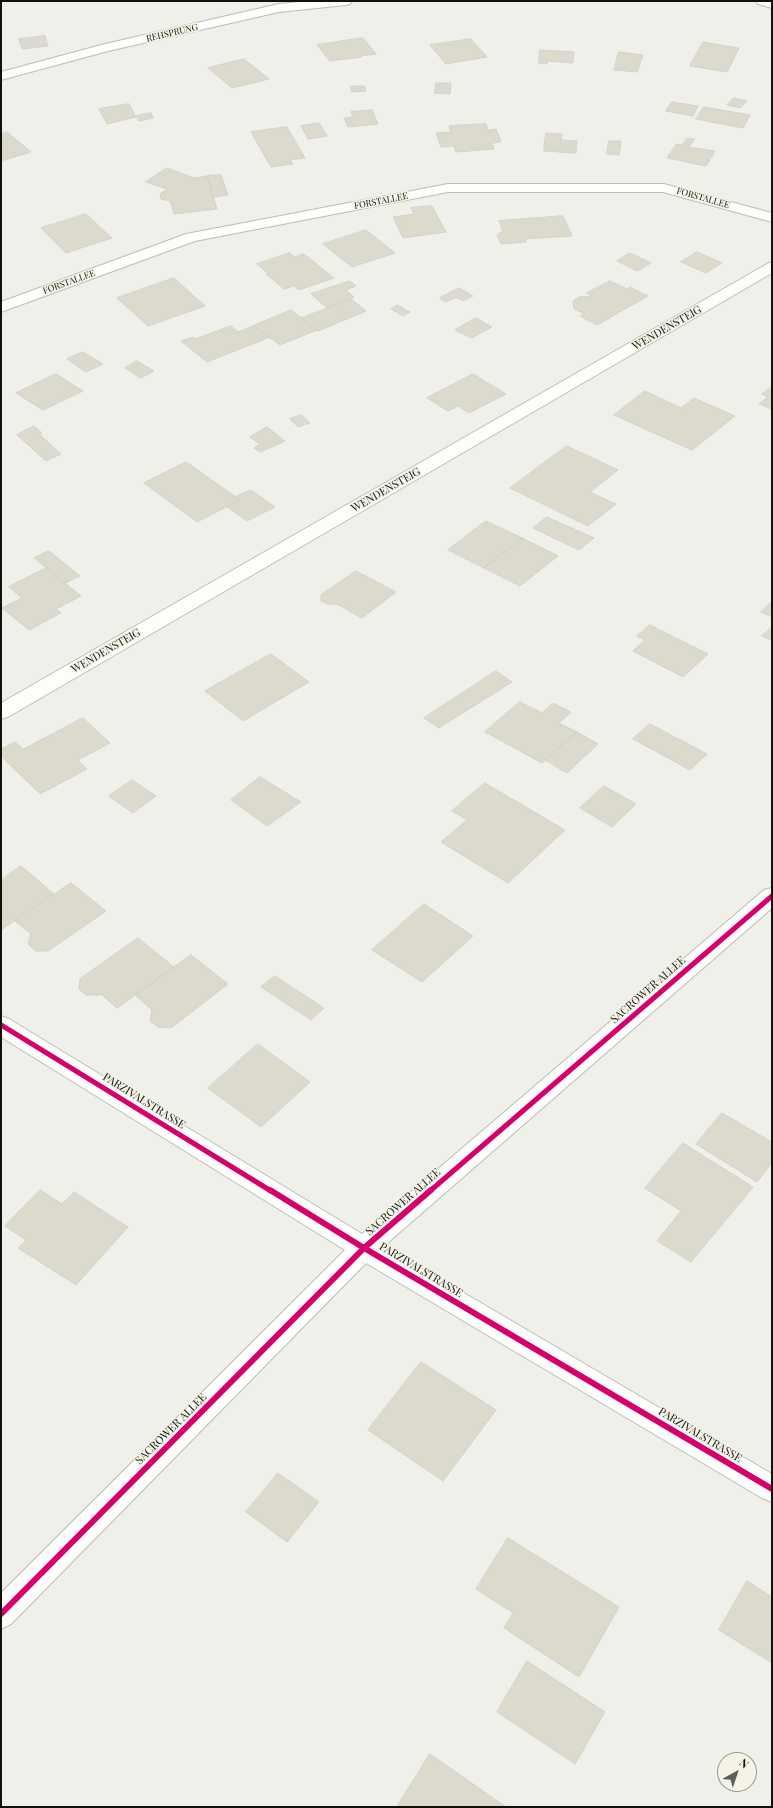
<!DOCTYPE html>
<style>
body{margin:0}
#map{position:relative;width:773px;height:1808px;overflow:hidden;background:#f0f0ea;font-family:"Playfair Display",serif}
canvas{display:block}
.frame{position:absolute;inset:0;border:2px solid #11110c;pointer-events:none}
.north{position:absolute;left:717px;top:1752px;width:40px;height:40px;box-sizing:border-box;background:#f4f3e6;border:1px solid #99998f;border-radius:50%;rotate:40deg;font-size:11px;font-weight:700;line-height:16px;text-align:center;color:#11110c}
.north::after{content:'';display:block;margin:auto;width:14px;height:18px;background:#5f5f5a;clip-path:polygon(50% 0,100% 100%,50% 72%,0 100%)}
</style>
<div id="map">
<canvas width="773" height="1808"></canvas>
<div class="frame"></div>
<div class="north">N</div>
</div>
<script>
const c = document.querySelector('canvas').getContext('2d');
c.lineJoin = 'round';
function fillPath(path, color) { c.fillStyle = color; c.fill(path, 'evenodd'); }
function strokePath(path, color, width, dash) { c.strokeStyle = color; c.lineWidth = width; c.lineCap = dash ? 'butt' : 'round'; c.setLineDash(dash || []); c.stroke(path); }
function drawText(font, color, halo, rows, align = 'center') {
  c.font = font + ' "Playfair Display",serif'; c.lineWidth = 3; c.setLineDash([]); c.textBaseline = 'middle'; c.strokeStyle = halo; c.fillStyle = color; for (const [text, x, y, turn = 0] of rows) {
    c.save(); c.translate(x, y); c.rotate((+turn || 0) * Math.PI / 180); c.textAlign = isNaN(turn) ? turn : align; if (halo) c.strokeText(text, 0, 0); c.fillText(text, 0, 0); c.restore();
  }
}
const building = new Path2D(`
 M45 36 48 46 22 49 19 39Z
 M363 38 376 54 361 56 362 57 330 61 317 45Z
 M471 39 487 57 446 64 430 45Z
 M703 42 739 48 727 72 690 66Z
 M540 50 574 52 573 63 547 61V64L539 63Z
 M619 52 643 55 637 72 614 70Z
 M244 59 269 79 232 88 208 68Z
 M436 83H451L450 94 435 93Z
 M351 86H364L366 91 352 92Z
 M734 98 747 101 740 108 727 105Z
 M672 102 698 106 693 116 666 111Z
 M129 104 136 117 107 124 99 109Z
 M704 107 750 115 743 128 696 119Z
 M372 110 378 124 348 127 344 118 353 117 351 112Z
 M151 113 153 118 139 121 136 116Z
 M319 123 327 136 308 139 301 126Z
 M486 124 488 130 496 129 501 142 492 143 494 149 456 152 454 146 441 147 436 133 451 132 449 126Z
 M287 127 305 158 290 160 293 164 271 167 251 132Z
 M7 132 31 152 1 161V134Z
 M546 133 562 134 561 140 577 141 576 153 544 151Z
 M687 138 695 139 689 147 715 151 706 166 667 158 676 144 682 145Z
 M609 141H621L619 155 607 154Z
 M167 168 194 178 207 176 217 209 174 214 170 201 161 199 160 194 167 189 146 182Z
 M221 175 228 195 213 197 207 176Z
 M432 206 446 232 403 238 393 217 414 214 411 208Z
 M86 214 112 238 66 253 41 228Z
 M563 216 572 236 525 239 526 242 501 244 497 235 503 231 499 221Z
 M366 230 395 253 352 267 323 244Z
 M697 252 722 263 706 273 681 262Z
 M290 253 294 257 304 254 334 278 299 290 294 286 284 289 266 274 268 273 257 264Z
 M630 253 651 263 637 271 617 261Z
 M174 278 205 306 148 326 117 298Z
 M350 281 356 286 346 290 354 297 327 308 311 294Z
 M610 281 627 289 630 287 648 296 597 325 580 316 585 314 574 309 573 301 579 297 592 296 587 293Z
 M459 288 473 296 463 301 456 297 446 302 440 298Z
 M351 299 366 311 318 331 302 318Z
 M398 305 410 312 403 316 391 309Z
 M291 310 317 330 280 345 253 326Z
 M476 318 492 327 472 338 455 330Z
 M231 326 238 332 253 326 270 337 207 362 181 341 193 337 195 339Z
 M83 352 103 364 86 372 67 359Z
 M137 361 154 371 141 378 125 368Z
 M56 374 83 391 43 410 16 393Z
 M473 374 506 394 469 413 458 406 448 411 427 398Z
 M772 387V409L759 404 768 397 762 394Z
 M645 391 681 408 694 398 735 416 692 450 614 415Z
 M301 415 310 423 298 427 290 419Z
 M34 426 42 433 39 434 61 454 46 461 17 435Z
 M267 427 285 441 260 452 254 448 260 444 250 437Z
 M567 446 618 470 590 492 616 504 588 526 510 488Z
 M186 462 236 497 240 500 197 522 144 483Z
 M251 490 275 507 247 521 227 507 240 500 236 497Z
 M547 517 594 538 579 550 533 528Z
 M486 521 522 538 484 568 448 550Z
 M522 538 558 556 520 586 484 568Z
 M49 551 80 576 65 583 34 558Z
 M46 568 81 596 56 609 61 613 29 630 2 608 22 598 9 587Z
 M356 571 396 592 362 618 337 604H328L321 601V595Z
 M772 602V617L761 612Z
 M650 625 708 654 683 677 633 651 645 640 637 636Z
 M771 628 772 629V641L762 636Z
 M271 654 309 682 243 721 205 691Z
 M496 671 512 682 439 728 424 718Z
 M520 702 542 713 553 703 571 712 559 723 577 732 542 763 485 732Z
 M83 718 110 743 78 760 87 769 40 794 1 756V749L15 742 23 749Z
 M650 724 707 754 690 770 633 739Z
 M577 732 598 744 567 773 545 760Z
 M260 777 301 802 267 826 231 800Z
 M132 780 156 796 133 813 109 796Z
 M485 783 565 830 508 883 441 842 467 820 452 811Z
 M604 786 636 804 612 827 580 808Z
 M21 866 54 894 1 930V880Z
 M71 883 106 911 48 951H36L28 944 31 934 15 921Z
 M424 904 473 936 422 982 372 950Z
 M138 938 174 967 117 1008 101 994 99 995H86L79 989 80 979Z
 M191 955 228 984 171 1028 158 1027 150 1021 152 1010 135 995Z
 M275 976 324 1008 311 1020 261 987Z
 M258 1044 310 1082 261 1127 208 1088Z
 M722 1113 772 1142V1163L757 1182 696 1144Z
 M683 1143 753 1187 691 1262 657 1241 681 1211 645 1188Z
 M40 1190 62 1204 74 1192 128 1227 76 1285 18 1248 26 1240 5 1226Z
 M421 1362 496 1410 443 1481 368 1430Z
 M278 1473 319 1502 287 1542 246 1512Z
 M508 1538 619 1607 579 1677 504 1628 513 1613 476 1589Z
 M747 1581 772 1597V1663L719 1630Z
 M527 1661 605 1712 575 1764 497 1712Z
 M430 1754 506 1807H397Z`);
fillPath(building, '#dbdacd');
strokePath(building, '#d2d1cc', 1);
const minor = new Path2D(`
 M310 1H352L350 4 346 5 279 12 108 51 1 80V72L105 44 279 4Z
 M756 1H772V8L758 4Z
 M448 184H664L772 213V222L663 192H448L195 241 1 312V302L186 234Z
 M772 262V273L8 717 1 719V703L767 264Z
 M772 888V908L384 1246 772 1474V1502L762 1498 366 1263 11 1624 1 1629V1593L345 1250 1 1037V1016L9 1019 362 1234 764 890Z`);
strokePath(minor, '#bdbcb7', 2);
fillPath(minor, '#fdfdfc');
strokePath(new Path2D(`
 M1 1025 271 1191
 M430 1191 772 896`), '#d6006c', 5);
strokePath(new Path2D(`
 M270 1190 364 1248 772 1489
 M1 1614 364 1248 431 1190`), '#d6006c', 6);
drawText('9px', '#11110c', '#f4f3e6', [
 ["REHSPRUNG",172,33,-13],
 ["FORSTALLEE",703,198,16],
 ["FORSTALLEE",381,201,-11],
 ["FORSTALLEE",69,282,-20]
]);
drawText('11px', '#11110c', '#f4f3e6', [
 ["WENDENSTEIG",667,328,-30],
 ["WENDENSTEIG",386,490,-30],
 ["WENDENSTEIG",106,651,-30],
 ["SACROWER ALLEE",648,990,-41],
 ["PARZIVALSTRASSE",144,1101,32],
 ["SACROWER ALLEE",403,1202,-41],
 ["PARZIVALSTRASSE",421,1270,31],
 ["SACROWER ALLEE",171,1429,-45],
 ["PARZIVALSTRASSE",700,1435,31]
]);
</script>
